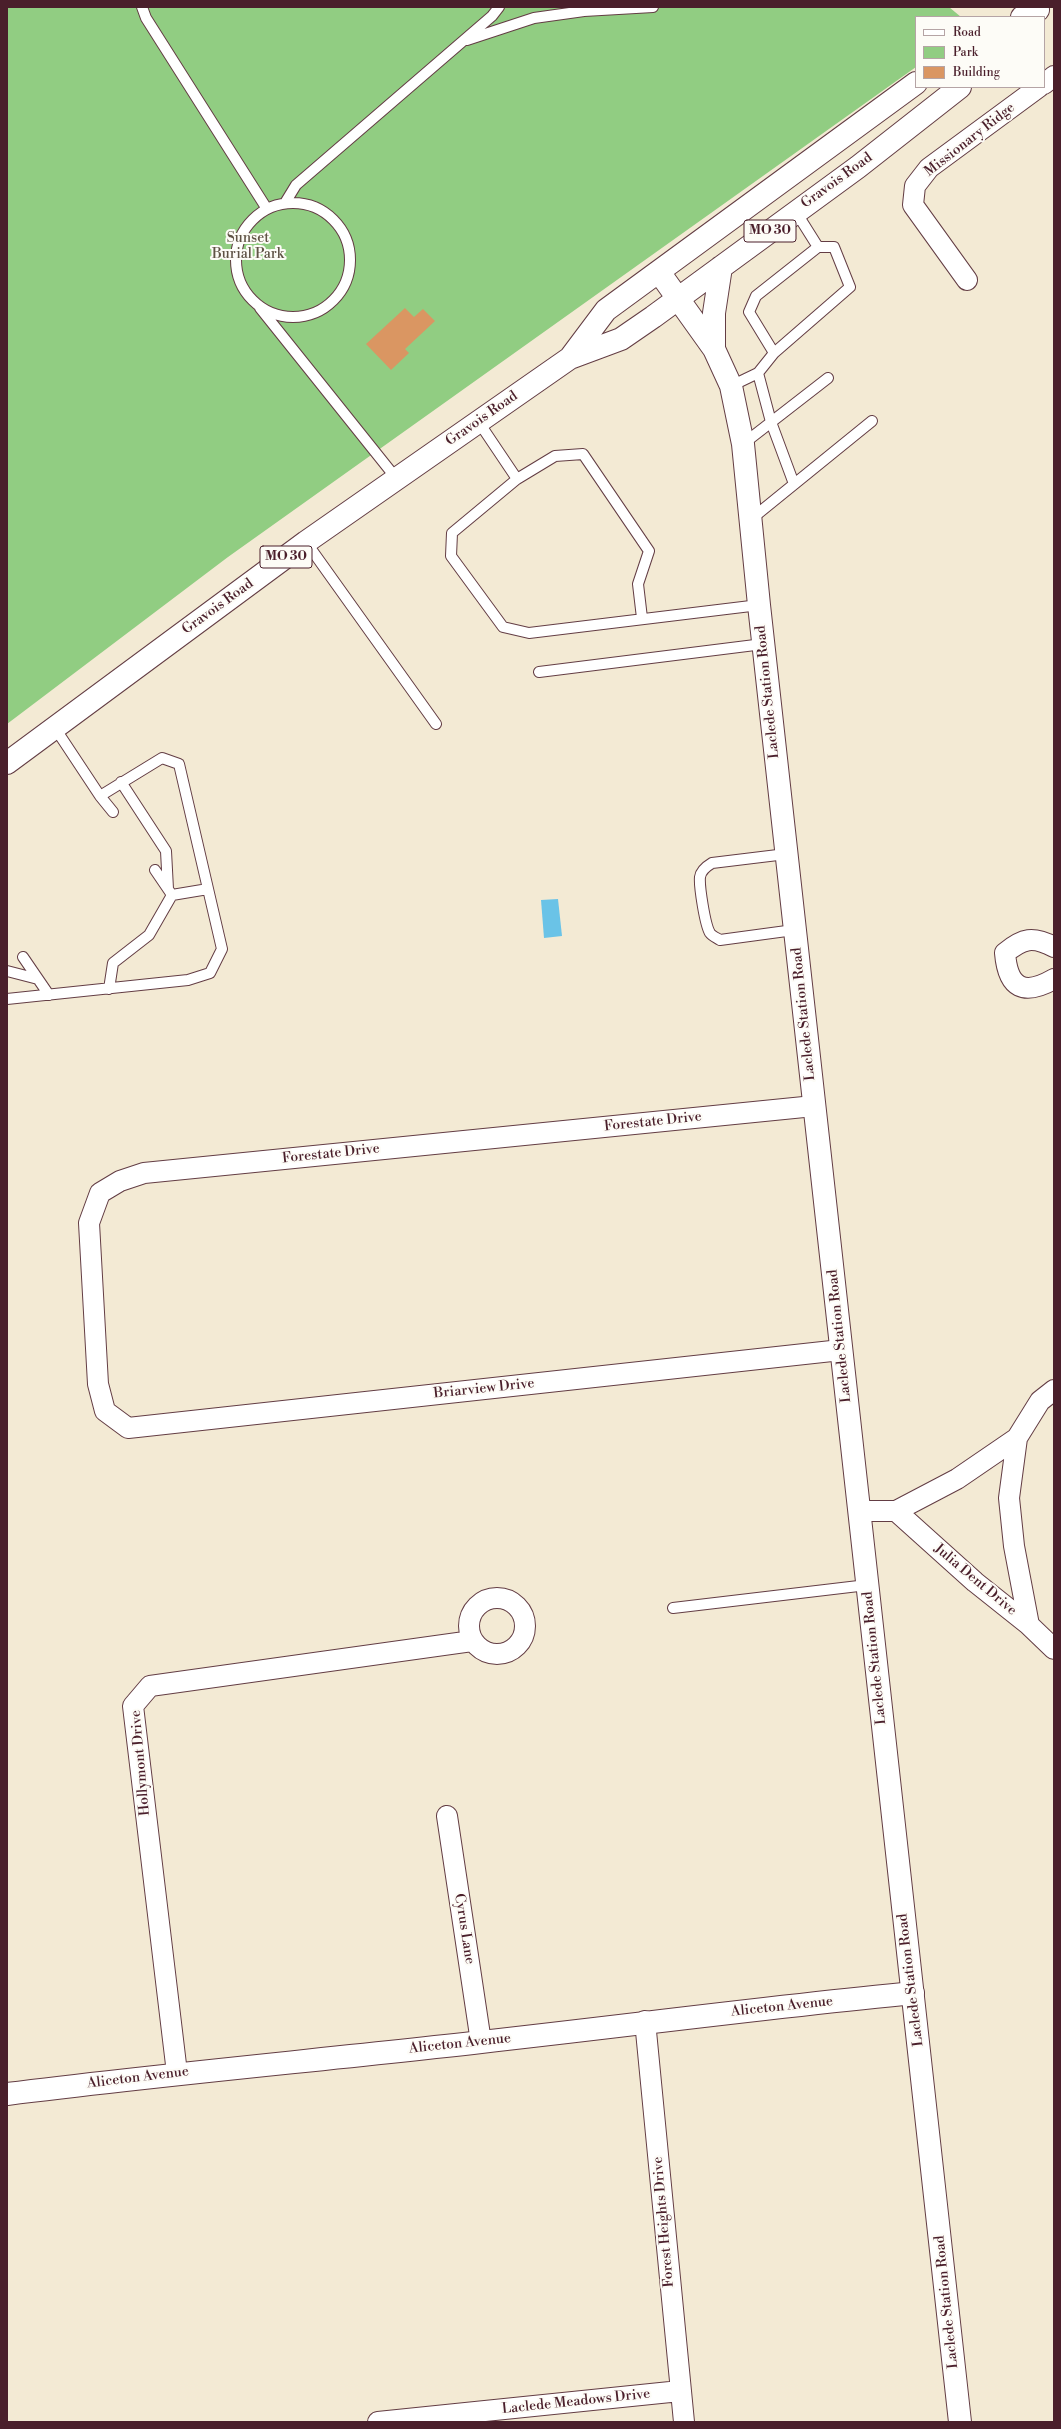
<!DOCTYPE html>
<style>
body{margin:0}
#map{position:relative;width:1061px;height:2429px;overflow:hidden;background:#f3ead4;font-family:"Libre Bodoni",serif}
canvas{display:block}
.frame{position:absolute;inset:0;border:8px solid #4a1f2b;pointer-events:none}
.legend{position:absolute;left:915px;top:16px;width:130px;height:72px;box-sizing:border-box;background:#fdfcf7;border:1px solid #b5a4a5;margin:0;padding:5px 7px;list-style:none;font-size:12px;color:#4a1f2b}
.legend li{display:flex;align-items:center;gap:8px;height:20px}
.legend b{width:20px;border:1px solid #b5a4a5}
</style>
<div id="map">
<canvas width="1061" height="2429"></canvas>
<div class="frame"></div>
<ul class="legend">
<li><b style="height:5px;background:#fff"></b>Road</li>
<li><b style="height:11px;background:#91cd82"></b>Park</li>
<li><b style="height:11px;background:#da9662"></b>Building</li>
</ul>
</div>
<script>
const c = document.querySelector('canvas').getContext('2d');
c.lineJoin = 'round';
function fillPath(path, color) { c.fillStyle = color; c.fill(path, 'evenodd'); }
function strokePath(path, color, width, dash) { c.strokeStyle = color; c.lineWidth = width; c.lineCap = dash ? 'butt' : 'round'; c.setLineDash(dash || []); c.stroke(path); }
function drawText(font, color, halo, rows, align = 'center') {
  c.font = font + ' "Libre Bodoni",serif'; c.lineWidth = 4; c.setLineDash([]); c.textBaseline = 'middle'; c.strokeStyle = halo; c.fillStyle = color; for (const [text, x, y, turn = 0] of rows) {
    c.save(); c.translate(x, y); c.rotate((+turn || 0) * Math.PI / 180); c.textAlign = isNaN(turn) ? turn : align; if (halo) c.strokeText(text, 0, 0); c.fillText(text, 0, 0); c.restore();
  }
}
fillPath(new Path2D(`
 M7 7H949L961 17H916V67L228 557 7 724Z`), '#91cd82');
fillPath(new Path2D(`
 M558 899 562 936 544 938 541 900Z`), '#6ac3e7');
fillPath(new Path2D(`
 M405 308 414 317 423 309 435 321 405 349 409 353 391 370 366 344Z`), '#da9662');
const service = new Path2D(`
 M142 7 146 18 267 209
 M467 40 534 18 584 11 653 7
 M285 203 296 185 492 16 499 7
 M236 260a57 57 0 1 1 114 0a57 57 0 1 1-114 0Z
 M796 212 818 247
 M260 308 396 478
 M758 373 771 422 794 484
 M731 386 758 373 774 353 850 287 834 247H818L756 296 749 312 774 353
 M478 421 517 479
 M743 444 828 378
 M750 520 872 421
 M306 542 436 724
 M642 618 638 584 649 551 583 454 555 456 517 479 452 533 451 556 503 627 529 633 759 605
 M539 672 763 644
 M121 782 166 851 168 889
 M100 796 113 812
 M786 854 712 863C707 866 701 870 700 877 699 886 705 925 710 933 712 936 717 938 720 940L794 930
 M155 870 172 895 208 889
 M23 957 49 995
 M7 971 38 979
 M109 989 113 963 149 935 172 895
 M7 999 188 980 210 973 222 949 179 764 162 758 100 796 55 728
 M673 1608 867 1585`);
const minor = new Path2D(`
 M1044 84 1054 76
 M967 280 913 205 915 186 929 168 1039 87
 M1054 947C1033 936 1023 938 1005 953 1008 989 1024 996 1054 979
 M814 1106 144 1173 120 1181 100 1193 89 1223 98 1384 105 1411 128 1428 841 1350
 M1017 1438 1009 1498 1014 1546 1029 1625
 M859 1511H896L957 1479 1017 1438 1040 1401 1054 1390
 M896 1511 975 1582 1029 1625 1054 1649
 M469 1626a28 28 0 1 1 56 0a28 28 0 1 1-56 0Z
 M447 1816 481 2042
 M645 2021 684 2422
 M177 2073 133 1706 150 1686 472 1641
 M378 2422 680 2391`);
const tertiary = new Path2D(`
 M7 2094C165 2074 323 2060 481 2042 625 2026 769 2007 913 1993`);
const primary = new Path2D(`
 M1022 17 1038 10
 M659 272 714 349 731 386 743 444 759 605 960 2422
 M714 349V313L721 267
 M570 358 606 310 916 83
 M7 763 306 542 570 358 621 339 653 317 858 167 960 87`);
strokePath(service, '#633d44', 12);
strokePath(minor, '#633d44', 22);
strokePath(tertiary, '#633d44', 24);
strokePath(primary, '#633d44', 24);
strokePath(service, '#fff', 10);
strokePath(minor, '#fff', 20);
strokePath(tertiary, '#fff', 22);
strokePath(primary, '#fff', 22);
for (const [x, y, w] of [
 [770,231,52],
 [286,557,52]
]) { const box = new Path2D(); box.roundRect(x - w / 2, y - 11, w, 22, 3); c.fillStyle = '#fdfcf7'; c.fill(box); strokePath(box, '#4a1f2b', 1); }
drawText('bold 13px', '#4a1f2b', null, [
 ["MO 30",770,231],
 ["MO 30",286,557]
]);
drawText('14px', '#4a1f2b', '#fdfcf7', [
 ["Missionary Ridge",970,140,-38],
 ["Gravois Road",837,181,-36],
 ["Gravois Road",482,419,-35],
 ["Gravois Road",218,607,-36],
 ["Laclede Station Road",768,692,-96],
 ["Laclede Station Road",804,1014,-96],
 ["Forestate Drive",653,1122,-6],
 ["Forestate Drive",331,1154,-6],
 ["Laclede Station Road",840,1336,-96],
 ["Briarview Drive",484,1389,-6],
 ["Julia Dent Drive",975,1580,40],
 ["Laclede Station Road",875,1658,-96],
 ["Hollymont Drive",141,1763,-95],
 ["Cyrus Lane",464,1929,81],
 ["Laclede Station Road",911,1980,-97],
 ["Aliceton Avenue",782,2007,-6],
 ["Aliceton Avenue",460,2044,-6],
 ["Aliceton Avenue",138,2078,-7],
 ["Forest Heights Drive",664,2222,-95],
 ["Laclede Station Road",947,2302,-96],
 ["Laclede Meadows Drive",576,2402,-6]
]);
drawText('14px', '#5f5345', '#fdfcf7', [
 ["Sunset",248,239],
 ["Burial Park",248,255]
]);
</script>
